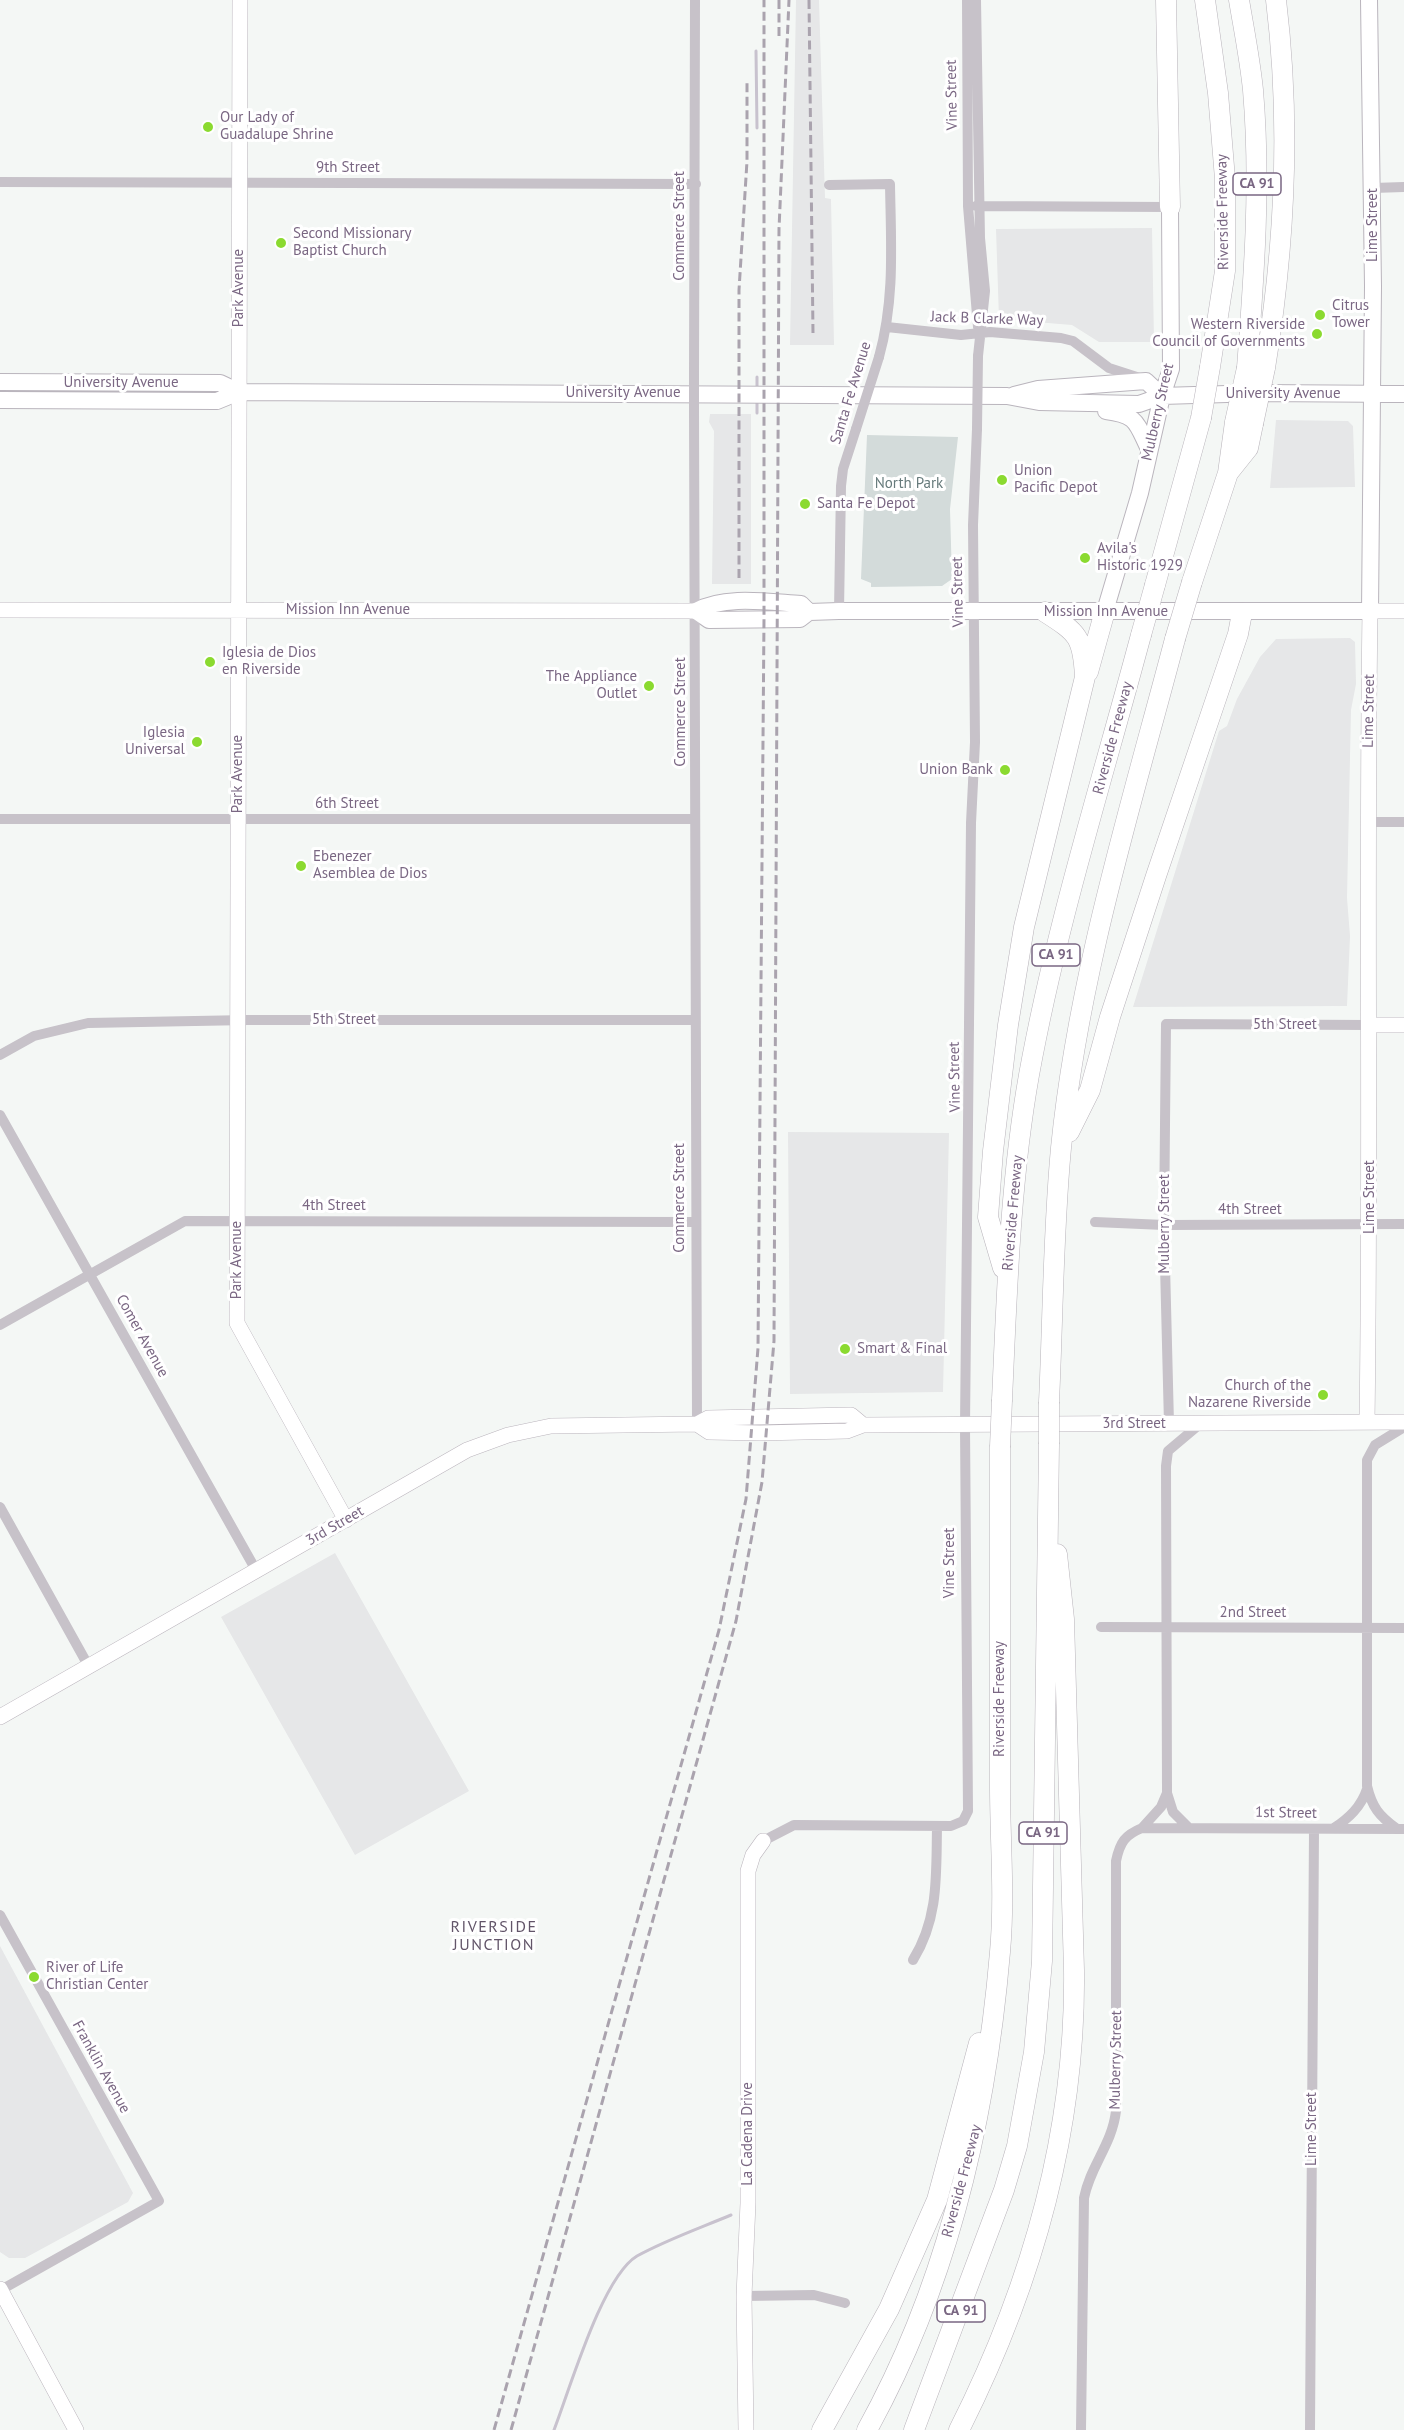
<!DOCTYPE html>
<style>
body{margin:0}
canvas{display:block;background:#f4f7f5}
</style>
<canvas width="1404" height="2430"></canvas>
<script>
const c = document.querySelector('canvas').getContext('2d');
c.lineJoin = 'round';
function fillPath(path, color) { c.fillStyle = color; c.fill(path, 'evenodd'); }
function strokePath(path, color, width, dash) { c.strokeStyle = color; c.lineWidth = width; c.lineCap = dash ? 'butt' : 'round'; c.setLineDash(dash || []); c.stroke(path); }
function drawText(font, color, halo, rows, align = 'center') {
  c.font = font + ' "PT Sans",sans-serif'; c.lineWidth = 6; c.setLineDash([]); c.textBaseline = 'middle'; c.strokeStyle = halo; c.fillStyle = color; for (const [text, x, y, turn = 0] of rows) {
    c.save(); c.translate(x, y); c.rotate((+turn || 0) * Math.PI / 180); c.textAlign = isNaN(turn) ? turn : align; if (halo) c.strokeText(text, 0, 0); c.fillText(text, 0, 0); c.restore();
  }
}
fillPath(new Path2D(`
 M796 0H819L825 198 831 199 834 345H790Z
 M1152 228 1154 342H1099L1072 325 999 319 996 229Z
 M710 414H751V584H712L714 431 709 422Z
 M1276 420 1348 421 1353 426 1355 487 1270 488Z
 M1350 638 1355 642 1356 684 1351 710 1347 898 1350 936 1347 1006 1133 1007 1219 731 1227 726 1237 699 1260 657 1276 639Z
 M788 1132 949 1133 943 1392 790 1394Z
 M335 1553 469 1791 355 1855 221 1617Z
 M0 1946 133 2193 128 2202 25 2258H9L0 2252Z`), '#e6e7e8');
fillPath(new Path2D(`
 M867 435 958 437 950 509 952 579 942 586 871 587V583L861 579Z`), '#d3dbda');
strokePath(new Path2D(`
 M756 51 757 128
 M757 390V377
 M757 413V400
 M554 2430C570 2389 602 2277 637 2256 666 2240 700 2228 731 2215`), '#c8c2ce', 3);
const secondary = new Path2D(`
 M240 0 237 1323 346 1520
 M0 610 696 611
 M1370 1025H1404
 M1367 1422C1371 1152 1366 882 1370 611H1404
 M697 1424 709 1432 760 1433 847 1431 863 1425 1404 1422
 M0 1717 467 1450 508 1435 551 1426 697 1424 708 1418 851 1415 863 1425
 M0 2289 76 2430
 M746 2430 744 2296 748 2203V1871L753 1855 763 1841`);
const primary = new Path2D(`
 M0 382 220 383 239 392
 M1014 395 1038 389 1146 381 1162 396
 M0 400 217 401 239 392 1007 396 1039 402 1139 404 1162 396 1259 393 1404 394
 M1106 411C1138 415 1136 423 1149 449
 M1105 611 1140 493 1162 396 1171 369 1170 207
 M809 612 801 604C768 602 724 595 696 611L709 620 800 619 809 612 839 611H1370L1373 286 1369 0`);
const highway = new Path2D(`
 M1166 0 1170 207
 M1205 0 1218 93 1225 179V271L1210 367
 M1239 0C1244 30 1250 60 1253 90 1261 183 1254 276 1247 368
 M1265 368C1285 246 1291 123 1276 0
 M1228 473 1248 448 1253 424
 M1192 582 1228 473 1235 422
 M1155 585 1201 418
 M1088 672 1105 611
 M1069 1132 1090 1090 1110 1017 1156 876 1238 634 1242 613
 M1003 1268 988 1217 993 1151 1008 1025 1024 927 1085 677C1083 637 1078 633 1045 612
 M1002 1400C1007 1291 1010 1182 1029 1075 1056 926 1102 781 1141 635
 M1049 1402C1053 1318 1053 1232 1061 1148 1078 976 1131 806 1175 639
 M822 2430 889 2309 937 2200 979 2043
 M867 2430C948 2284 986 2117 1000 1952 1005 1897 1000 1841 1000 1786 1000 1673 1000 1560 1000 1447
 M914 2430 1004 2190 1017 2146 1034 2052 1042 1961 1049 1444
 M959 2430C1032 2285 1076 2133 1074 1970L1064 1619 1057 1554`);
strokePath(secondary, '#bbb5bd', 16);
strokePath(primary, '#bab5bd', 18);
strokePath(highway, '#b8b3ba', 21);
strokePath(new Path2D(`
 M967 0 968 206 978 327
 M976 0 980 238 985 291 978 356
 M0 182 696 184
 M829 185 890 184C891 245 895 299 879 357
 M1373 188 1404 187
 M976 206 1170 207
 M887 327 961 335 990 332 1061 338 1073 341 1109 368 1143 379
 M694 375 695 0
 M694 411 697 1424
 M839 611 841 486 843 469 856 429
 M0 819H695
 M1368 822H1404
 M0 1055 34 1036 88 1023 248 1020H695
 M0 1115 257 1572
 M1095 1222 1164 1225 1404 1224
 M0 1325 185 1221 695 1222
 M1169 1424 1164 1225 1166 1024 1370 1025
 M0 1507 89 1667
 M1101 1627 1404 1628
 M1188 1827 1173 1812 1167 1793 1166 1466 1168 1451 1200 1424
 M1142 1828 1161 1807 1167 1793
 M1334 1828C1349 1818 1361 1807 1367 1789
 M1396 1828C1379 1816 1372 1807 1367 1786V1460L1375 1445 1404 1427
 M763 1841 794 1825 951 1826 963 1821 968 1811 965 1426 971 823 975 742 973 525 977 429
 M0 1915 159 2201 1 2290
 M913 1960C939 1918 936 1875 937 1827
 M744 2296 814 2295 845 2303
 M1081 2430 1084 2198C1090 2166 1112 2145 1116 2111V1861C1120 1842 1125 1835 1142 1828L1404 1829
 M1310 2430 1314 1829`), '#c7c2c9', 10);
strokePath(secondary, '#fff', 15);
strokePath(primary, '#fff', 16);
strokePath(highway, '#fff', 20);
strokePath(new Path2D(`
 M809 0 813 333
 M779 36V0
 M739 578V290L747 161V83
 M494 2430 719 1630 746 1499 758 1348 764 619V0
 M511 2430 736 1621 762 1482 774 1341 779 229 789 0`), '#aaa3ae', 3, [9, 4.5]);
const highwayBridge = new Path2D(`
 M1201 418 1210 367
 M1235 422 1247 368
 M1253 424 1265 368
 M1141 635 1155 585
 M1175 639 1192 582
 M1049 1402V1444
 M1000 1447 1002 1400`);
strokePath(highwayBridge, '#b8b3ba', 21, []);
strokePath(new Path2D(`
 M694 375V411
 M856 429 879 357
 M977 429 978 356`), '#c7c2c9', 10);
strokePath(highwayBridge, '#fff', 20);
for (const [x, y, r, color] of [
 [208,127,6,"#8bda30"],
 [281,243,6,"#8bda30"],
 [1320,315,6,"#8bda30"],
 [1317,334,6,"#8bda30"],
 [1002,480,6,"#8bda30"],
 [805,504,6,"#8bda30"],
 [1085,558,6,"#8bda30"],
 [210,662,6,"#8bda30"],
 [649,686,6,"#8bda30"],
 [197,742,6,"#8bda30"],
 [1005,770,6,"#8bda30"],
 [301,866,6,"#8bda30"],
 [845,1349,6,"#8bda30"],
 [1323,1395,6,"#8bda30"],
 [34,1977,6,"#8bda30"]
]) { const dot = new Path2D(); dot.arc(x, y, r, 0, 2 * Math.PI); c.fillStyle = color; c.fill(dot); strokePath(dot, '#fff', 2); }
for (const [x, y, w] of [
 [1257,184,48],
 [1056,955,48],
 [1043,1833,48],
 [961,2311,48]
]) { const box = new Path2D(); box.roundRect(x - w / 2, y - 11, w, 22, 4.5); c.fillStyle = '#fff'; c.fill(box); strokePath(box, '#7a6783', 1.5); }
drawText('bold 14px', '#7a6783', null, [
 ["CA 91",1257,184],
 ["CA 91",1056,955],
 ["CA 91",1043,1833],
 ["CA 91",961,2311]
]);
drawText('15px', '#7a6783', '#fff', [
 ["Vine Street",952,95,-91],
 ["9th Street",348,168],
 ["Riverside Freeway",1223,212,-91],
 ["Lime Street",1373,225,-90],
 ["Commerce Street",680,226,-90],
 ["Park Avenue",239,288,-90],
 ["Jack B Clarke Way",987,319,2],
 ["University Avenue",121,383],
 ["University Avenue",623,393],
 ["Santa Fe Avenue",851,393,-73],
 ["University Avenue",1283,394],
 ["Mulberry Street",1158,412,-77],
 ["Vine Street",958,592,-91],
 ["Mission Inn Avenue",348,610],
 ["Mission Inn Avenue",1106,612],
 ["Lime Street",1369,711,-89],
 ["Commerce Street",681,712,-90],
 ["Riverside Freeway",1113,738,-75],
 ["Park Avenue",238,774,-90],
 ["6th Street",347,804],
 ["5th Street",344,1020],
 ["5th Street",1285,1025],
 ["Vine Street",955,1077,-91],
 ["Lime Street",1370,1197,-90],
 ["Commerce Street",680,1198,-90],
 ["4th Street",334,1206],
 ["4th Street",1250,1210],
 ["Riverside Freeway",1013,1213,-85],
 ["Mulberry Street",1165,1224,-90],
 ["Park Avenue",237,1260,-90],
 ["Comer Avenue",142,1336,61],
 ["3rd Street",1134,1424],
 ["3rd Street",335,1526,-30],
 ["Vine Street",950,1563,-90],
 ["2nd Street",1253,1613],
 ["Riverside Freeway",1000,1699,-90],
 ["1st Street",1286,1813,1],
 ["Mulberry Street",1116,2060,-89],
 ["Franklin Avenue",101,2067,61],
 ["Lime Street",1312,2129,-90],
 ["La Cadena Drive",748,2134,-90],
 ["Riverside Freeway",962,2181,-75]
]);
drawText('15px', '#7a6783', '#fff', [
 ["Our Lady of",220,118],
 ["Guadalupe Shrine",220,135],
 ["Second Missionary",293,234],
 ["Baptist Church",293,251],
 ["Citrus",1332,306],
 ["Tower",1332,323],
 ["Western Riverside",1305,325,"right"],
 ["Council of Governments",1305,342,"right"],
 ["Union",1014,471],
 ["Pacific Depot",1014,488],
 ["Santa Fe Depot",817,504],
 ["Avila's",1097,549],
 ["Historic 1929",1097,566],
 ["Iglesia de Dios",222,653],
 ["en Riverside",222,670],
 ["The Appliance",637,677,"right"],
 ["Outlet",637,694,"right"],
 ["Iglesia",185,733,"right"],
 ["Universal",185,750,"right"],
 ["Union Bank",993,770,"right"],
 ["Ebenezer",313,857],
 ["Asemblea de Dios",313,874],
 ["Smart & Final",857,1349],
 ["Church of the",1311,1386,"right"],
 ["Nazarene Riverside",1311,1403,"right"],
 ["River of Life",46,1968],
 ["Christian Center",46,1985]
], 'left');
drawText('15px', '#667a7b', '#fff', [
 ["North Park",909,484]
]);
c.letterSpacing = '1.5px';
drawText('16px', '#625569', '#fff', [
 ["RIVERSIDE",494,1927],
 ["JUNCTION",494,1945]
]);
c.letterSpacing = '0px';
</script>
